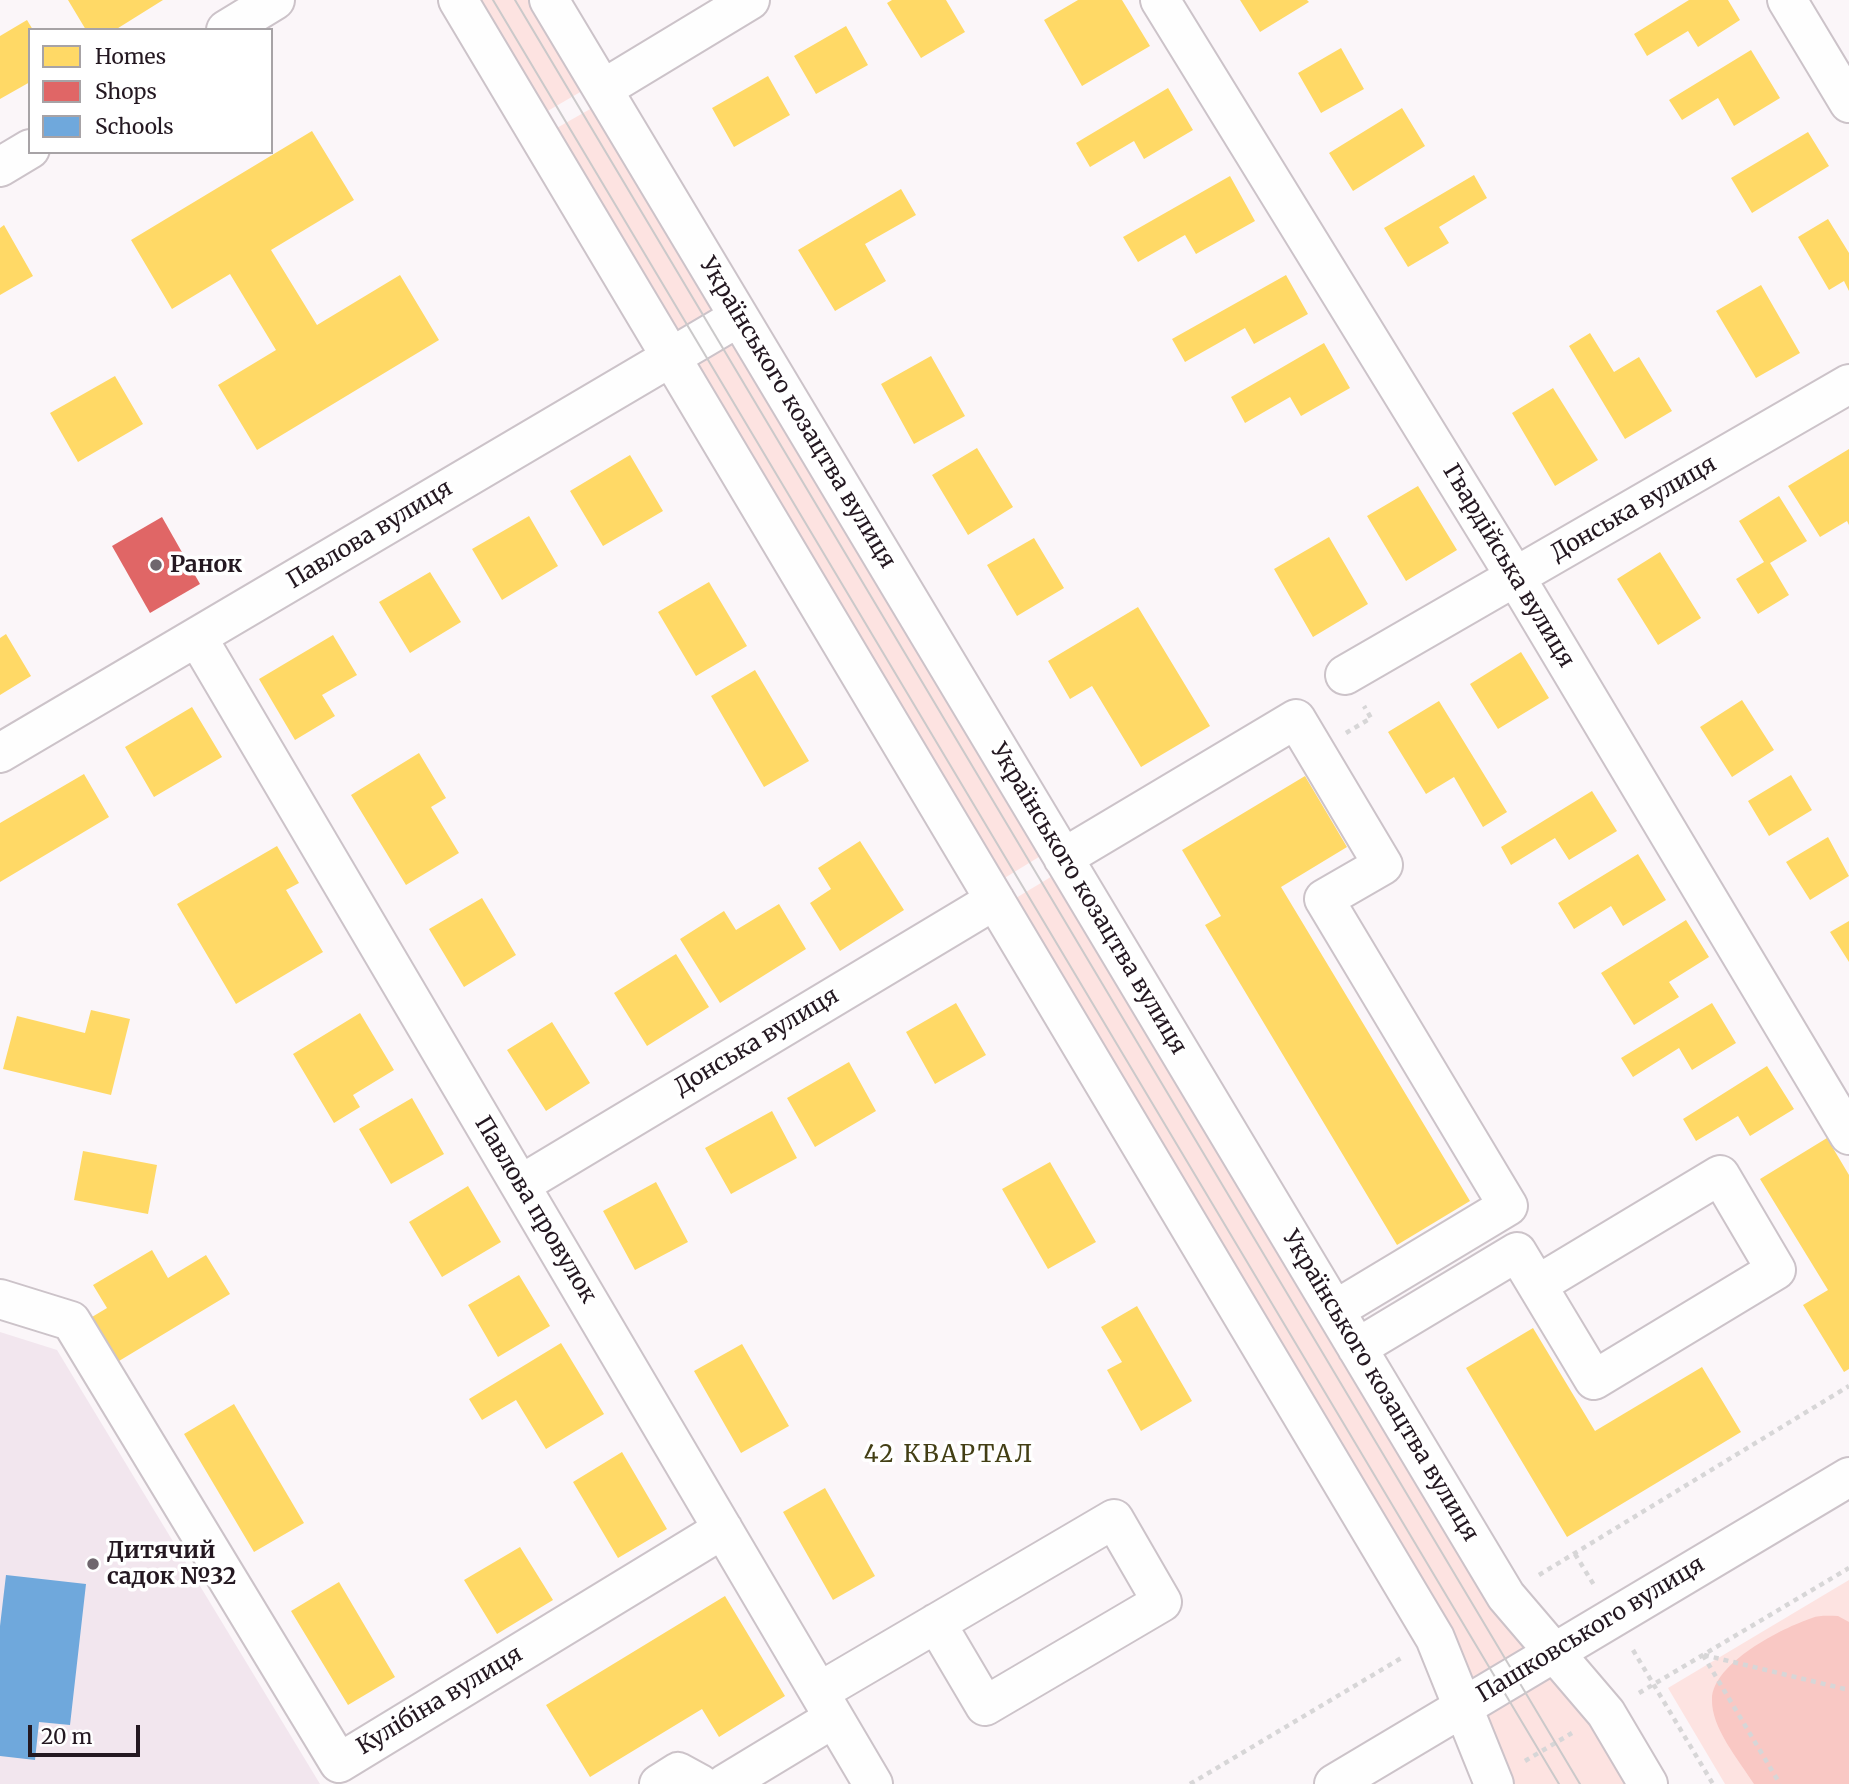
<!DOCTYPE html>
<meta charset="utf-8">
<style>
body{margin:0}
#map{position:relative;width:1849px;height:1784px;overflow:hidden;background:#fbf6f9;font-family:Merriweather,serif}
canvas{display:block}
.legend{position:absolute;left:28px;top:28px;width:245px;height:126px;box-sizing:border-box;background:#fff;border:2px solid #a7a3a6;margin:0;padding:9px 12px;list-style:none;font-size:21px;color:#241821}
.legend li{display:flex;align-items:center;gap:14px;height:35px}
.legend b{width:35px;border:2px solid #a7a3a6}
.scale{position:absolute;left:28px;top:1725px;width:112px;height:32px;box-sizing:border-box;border:4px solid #241821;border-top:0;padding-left:9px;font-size:21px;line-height:24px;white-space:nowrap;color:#241821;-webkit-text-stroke:5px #fff;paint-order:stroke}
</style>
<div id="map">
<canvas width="1849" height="1784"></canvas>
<ul class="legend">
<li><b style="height:19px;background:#ffd966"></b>Homes</li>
<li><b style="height:19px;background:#e06666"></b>Shops</li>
<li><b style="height:19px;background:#6fa8dc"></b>Schools</li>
</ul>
<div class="scale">20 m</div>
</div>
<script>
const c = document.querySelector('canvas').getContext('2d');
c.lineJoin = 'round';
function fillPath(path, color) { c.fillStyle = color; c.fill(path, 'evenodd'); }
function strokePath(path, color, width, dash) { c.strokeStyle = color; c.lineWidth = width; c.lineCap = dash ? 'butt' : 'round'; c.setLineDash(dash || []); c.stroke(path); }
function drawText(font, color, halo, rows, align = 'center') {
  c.font = font + ' Merriweather,serif'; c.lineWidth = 7; c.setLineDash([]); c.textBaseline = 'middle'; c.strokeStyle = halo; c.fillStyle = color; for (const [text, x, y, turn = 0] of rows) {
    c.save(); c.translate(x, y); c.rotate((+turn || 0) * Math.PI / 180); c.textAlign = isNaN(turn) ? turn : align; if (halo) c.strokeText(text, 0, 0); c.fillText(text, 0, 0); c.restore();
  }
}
fillPath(new Path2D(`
 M0 1332 57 1350 320 1784H0Z`), '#f2e6ee');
fillPath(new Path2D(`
 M469 0H537L589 87 539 116Z
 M599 104 725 315 675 345 548 133Z
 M736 332 1047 852 998 882 686 362Z
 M1059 872 1527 1655 1476 1686 1011 901Z
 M1849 1580V1784H1725L1668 1688Z
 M1552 1668 1635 1784H1508L1477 1712Z`), '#fde3e1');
fillPath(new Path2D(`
 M1838 1616 1849 1622V1784H1754C1739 1760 1711 1728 1712 1699 1713 1663 1782 1628 1812 1618 1819 1615 1830 1616 1838 1616Z`), '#f9c8c4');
fillPath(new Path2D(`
 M68 0H163L115 30H86Z
 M892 0H946L965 32 921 58 887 3Z
 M1078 0H1122L1150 46 1082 86 1044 20Z
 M1240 0H1307L1309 2 1260 32Z
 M1689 0H1728L1740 20 1698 47 1688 31 1647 56 1634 34Z
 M27 20 33 30H30V82L0 99V36Z
 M846 26 868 65 816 94 794 56Z
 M1341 48 1364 89 1321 113 1298 73Z
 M1751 50 1780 98 1734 126 1718 98 1682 120 1669 100Z
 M768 76 790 115 734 147 712 108Z
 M1168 88 1193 130 1144 159 1134 141 1090 167 1076 143Z
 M1402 108 1425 146 1353 191 1329 153Z
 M312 131 354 200 271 250 317 325 400 275 439 340 257 450 218 385 276 350 230 274 172 309 131 240Z
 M1808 132 1829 166 1752 213 1731 178Z
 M1474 175 1487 198 1439 227 1449 243 1408 267 1384 228Z
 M1230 176 1255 221 1196 254 1185 235 1138 262 1123 237Z
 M901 189 916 215 865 244 886 281 835 311 798 250Z
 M1828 219 1849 253V291L1844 281 1829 290 1798 237Z
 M4 225 33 276 0 295V228Z
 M1286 275 1308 314 1254 344 1245 328 1185 362 1172 339Z
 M1761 285 1800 353 1756 378 1716 311Z
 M1590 333 1614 372 1639 357 1672 411 1625 439 1569 346Z
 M1324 343 1350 388 1301 416 1290 397 1245 423 1231 397Z
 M931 356 965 416 914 444 881 384Z
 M115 376 143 424 78 462 50 413Z
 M1553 388 1598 460 1555 486 1512 413Z
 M977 448 1013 507 968 535 932 475Z
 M1849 449V525L1847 521 1820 537 1788 486Z
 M630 455 663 511 603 546 570 491Z
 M1418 486 1457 550 1406 581 1367 516Z
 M1779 496 1807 541 1770 563 1789 595 1758 614 1736 579 1764 562 1739 521Z
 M529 516 558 566 502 600 472 549Z
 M1329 537 1368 604 1313 637 1274 569Z
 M1034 538 1064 588 1017 616 987 565Z
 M1660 552 1701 618 1658 645 1617 579Z
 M430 572 461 622 410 653 379 602Z
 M709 582 747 646 696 676 658 612Z
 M1138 607 1210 726 1141 767 1092 686 1070 699 1048 661Z
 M6 634 31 676 0 695V638Z
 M333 635 357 675 322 695 335 716 295 740 259 679Z
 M1521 652 1549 698 1498 729 1470 684Z
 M755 670 809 761 764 787 711 696Z
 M1742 700 1774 750 1732 777 1700 727Z
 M1439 701 1507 812 1483 827 1454 777 1426 794 1388 732Z
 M192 707 222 757 154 797 125 747Z
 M419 753 446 798 431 807 459 853 406 885 351 795Z
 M84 774 109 817 0 882V823Z
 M1791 775 1812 810 1769 836 1748 801Z
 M1305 776 1347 847 1281 887 1470 1201 1397 1245 1205 925 1221 916 1182 850Z
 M1592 791 1617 831 1569 860 1555 838 1511 865 1501 847Z
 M1828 837 1849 876 1810 900 1786 862Z
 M860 841 904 910 840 951 810 903 831 889 818 868Z
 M277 846 299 883 286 890 323 952 236 1004 177 904Z
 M1638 854 1666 900 1623 926 1611 906 1574 929 1558 903Z
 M482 898 516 955 464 987 429 929Z
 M779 904 806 949 720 1003 680 939 724 911 736 930Z
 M1686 920 1709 957 1669 982 1679 997 1634 1025 1601 973Z
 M1849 921V962L1830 932Z
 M676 954 709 1007 647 1046 614 993Z
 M956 1003 986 1055 935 1084 906 1032Z
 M1712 1003 1736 1043 1692 1070 1679 1048 1633 1077 1621 1058Z
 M91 1010 130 1019 111 1095 3 1069 17 1016 85 1033Z
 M360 1013 394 1070 353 1095 360 1107 334 1123 293 1054Z
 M552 1022 590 1083 546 1111 507 1050Z
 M849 1062 876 1111 815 1147 787 1098Z
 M1767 1066 1794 1109 1750 1136 1738 1116 1696 1141 1683 1119Z
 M412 1098 444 1154 391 1184 359 1129Z
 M772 1111 797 1158 731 1194 705 1148Z
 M1827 1138 1849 1175V1369L1844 1372 1803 1305 1828 1290 1760 1179Z
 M83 1151 157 1165 148 1214 74 1200Z
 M1050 1162 1096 1242 1048 1269 1002 1189Z
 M656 1182 688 1242 635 1270 603 1211Z
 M468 1186 501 1242 442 1277 409 1222Z
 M152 1250 168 1278 206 1255 230 1294 119 1361 92 1317 107 1308 93 1285Z
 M519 1275 550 1326 498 1357 468 1305Z
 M1137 1306 1192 1401 1141 1431 1107 1370 1122 1362 1101 1327Z
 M1533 1328 1595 1431 1702 1367 1741 1432 1567 1537 1466 1368Z
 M561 1343 604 1414 546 1449 516 1400 482 1420 469 1399Z
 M742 1344 789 1426 741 1453 694 1371Z
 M234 1404 304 1523 254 1552 184 1434Z
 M622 1452 667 1529 618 1558 573 1482Z
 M825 1488 875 1576 833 1600 783 1512Z
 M520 1547 553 1600 497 1634 464 1580Z
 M339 1582 395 1677 348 1705 291 1611Z
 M725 1596 785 1696 719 1737 702 1709 590 1777 546 1705Z`), '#ffd966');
fillPath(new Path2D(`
 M162 517 200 584 150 613 112 546Z`), '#e06666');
fillPath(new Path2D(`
 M6 1575 86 1584 70 1725 39 1722 35 1760 0 1756V1626Z`), '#6fa8dc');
const minor = new Path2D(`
 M458 0 1435 1638 1494 1784
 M549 0 1506 1596 1606 1713 1648 1784
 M1160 0 1516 578 1849 1135
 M1787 0 1849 103
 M226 30 275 0
 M603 89 750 0
 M0 167 30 149
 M197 637 873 1784
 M1345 675 1849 384
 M0 753 739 317
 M1063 858 1296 719 1383 865 1324 899 1508 1206 1335 1310
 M520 1185 995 900
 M0 1299 71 1321 339 1763 723 1529
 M1357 1348 1517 1252 1594 1380 1776 1270 1720 1175 1537 1285
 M819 1692 1114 1519 1162 1602 985 1706 936 1623
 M659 1784 678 1772 700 1784
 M725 1784 834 1718
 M1334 1784 1849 1477`);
strokePath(minor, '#ccc3c9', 42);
strokePath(new Path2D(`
 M1346 733 1371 718 1364 706
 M1575 1554 1594 1585
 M1539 1575 1849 1386
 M1633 1650 1713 1784
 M1703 1655 1780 1784
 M1704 1655 1849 1690
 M1639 1693 1849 1568
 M1525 1761 1572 1733
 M1190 1784 1403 1657`), '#d7d6d7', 4.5, [5, 5]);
strokePath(minor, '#fefefe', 38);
strokePath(new Path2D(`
 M493 0 1559 1784
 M515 0 1580 1784`), '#cbc9ca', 2);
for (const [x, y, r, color] of [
 [156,565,7,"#6f666d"],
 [93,1564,7,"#6f666d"]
]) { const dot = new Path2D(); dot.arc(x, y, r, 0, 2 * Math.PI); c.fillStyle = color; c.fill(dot); strokePath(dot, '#fff', 2.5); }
drawText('23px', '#241821', '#fff', [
 ["Українського козацтва вулиця",797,413,59],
 ["Донська вулиця",1634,509,-30],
 ["Павлова вулиця",370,535,-31],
 ["Гвардійська вулиця",1508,566,59],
 ["Українського козацтва вулиця",1088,899,59],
 ["Донська вулиця",757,1042,-31],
 ["Павлова провулок",535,1210,59],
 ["Українського козацтва вулиця",1380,1386,59],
 ["Пашковського вулиця",1591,1630,-31],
 ["Кулібіна вулиця",440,1701,-31]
]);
drawText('bold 23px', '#241821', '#fff', [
 ["Ранок",170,565],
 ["Дитячий",107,1551],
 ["садок №32",107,1577]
], 'left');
c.letterSpacing = '2px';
drawText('24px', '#433f15', '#fff', [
 ["42 КВАРТАЛ",949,1455]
]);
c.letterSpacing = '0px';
</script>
